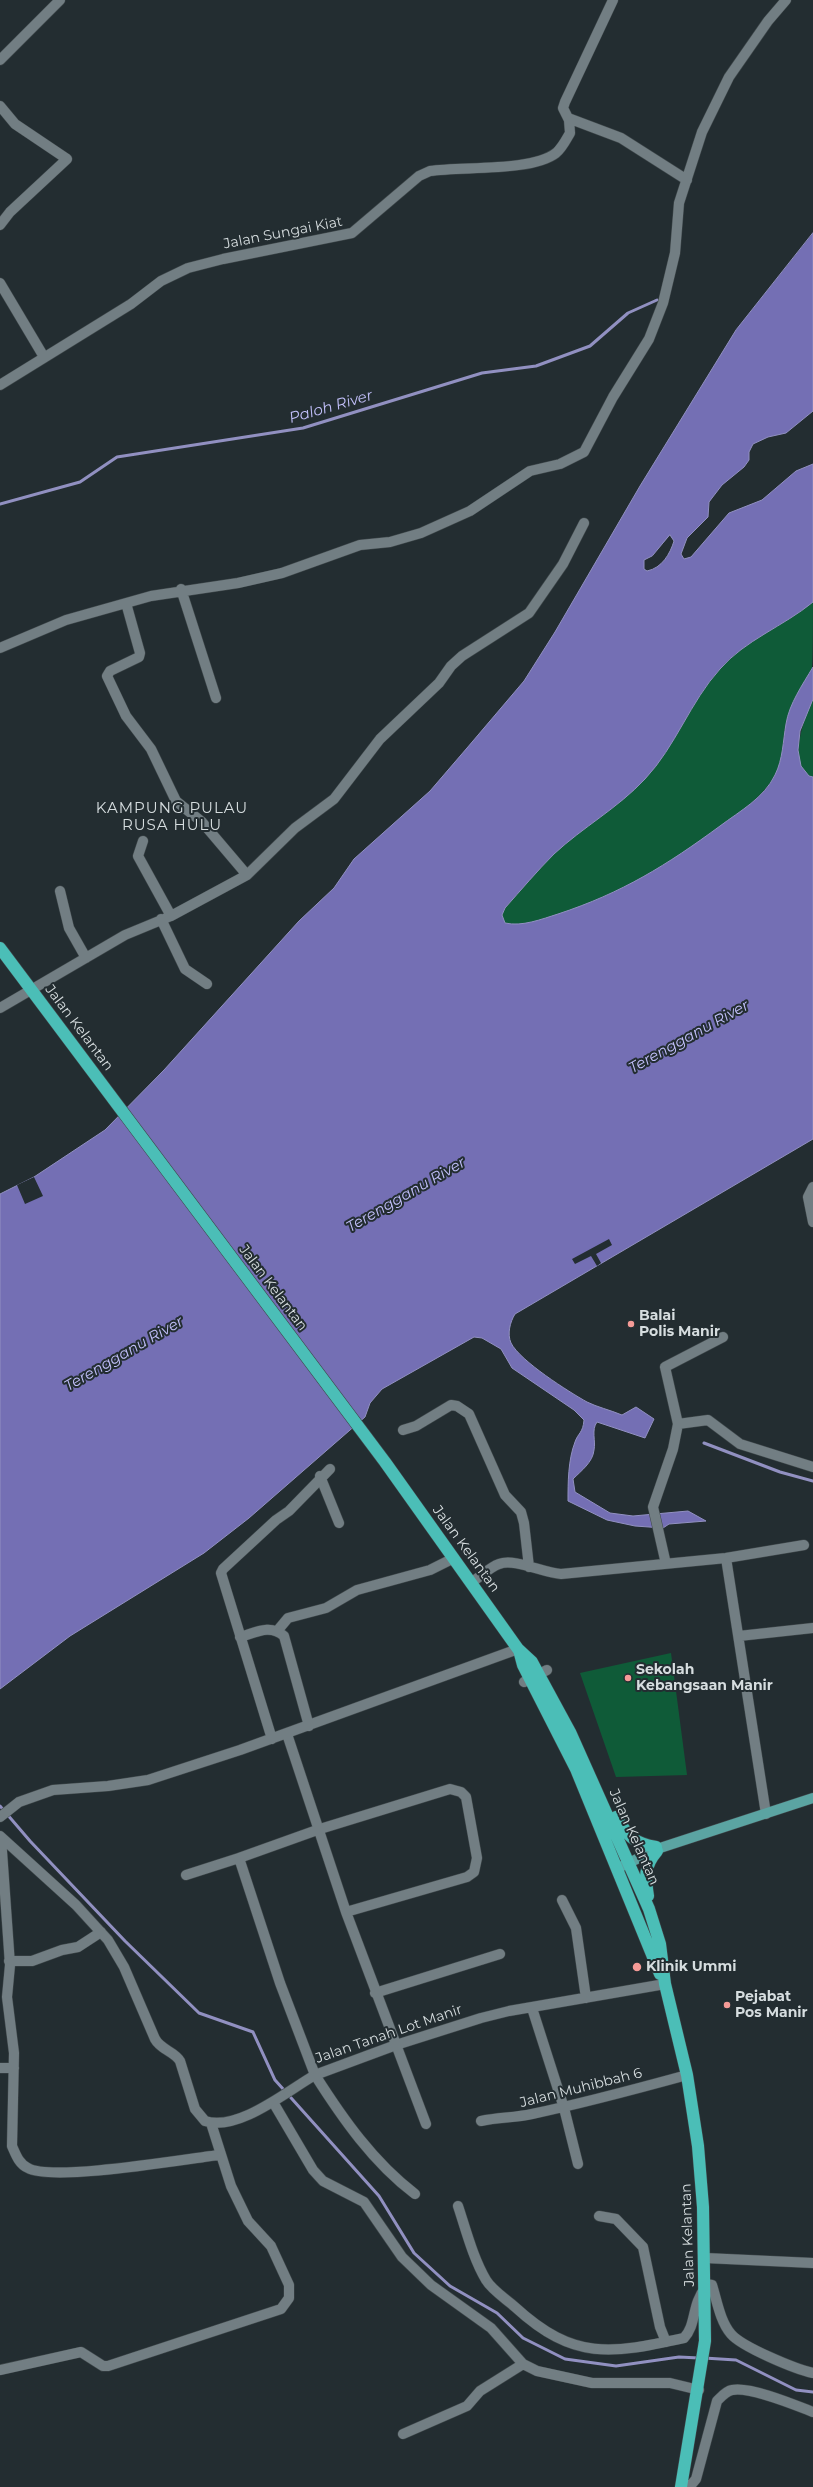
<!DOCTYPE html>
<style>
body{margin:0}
canvas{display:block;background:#232d31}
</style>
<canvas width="813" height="2487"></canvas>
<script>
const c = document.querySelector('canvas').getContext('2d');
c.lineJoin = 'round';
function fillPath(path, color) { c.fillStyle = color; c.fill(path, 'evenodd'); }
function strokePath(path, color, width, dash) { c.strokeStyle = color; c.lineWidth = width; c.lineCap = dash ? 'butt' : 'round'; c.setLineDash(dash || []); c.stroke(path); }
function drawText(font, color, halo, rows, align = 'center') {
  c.font = font + ' Montserrat,sans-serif'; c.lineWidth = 4; c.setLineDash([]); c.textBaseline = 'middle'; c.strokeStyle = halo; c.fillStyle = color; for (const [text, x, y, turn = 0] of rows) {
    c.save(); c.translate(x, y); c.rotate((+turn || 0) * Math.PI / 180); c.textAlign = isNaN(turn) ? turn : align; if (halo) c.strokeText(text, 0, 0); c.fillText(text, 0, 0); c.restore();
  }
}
fillPath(new Path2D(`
 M813 602C813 615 813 659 812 668 804 686 791 703 786 723 782 740 784 760 775 776 747 825 561 936 505 923L502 915 505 908C521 890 537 871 554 854 583 827 618 808 645 779 676 746 690 702 720 669 745 640 784 626 813 602Z
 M813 699V777C785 770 805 715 813 699Z
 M671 1653 687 1775 616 1777 580 1673Z`), '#0f5b38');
const water = new Path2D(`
 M813 233V411L786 433 768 437 753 444 749 452V460L744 467 722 485 712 498 709 502 708 517 687 538 681 554 684 559 691 557 729 513 762 500 796 471 813 464V602C784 626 745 640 720 669 690 702 676 746 645 779 618 808 583 827 554 854 537 871 521 890 505 908L502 915 505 923C522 927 542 919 558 914 622 893 667 865 720 826 740 811 764 798 775 775 783 759 783 741 786 724 789 704 803 684 813 667V699L800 731 798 750 801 766 809 776 813 777V1139L515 1314C510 1322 507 1334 511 1343 520 1361 569 1392 587 1402 597 1407 610 1410 622 1415L636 1407 654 1419 645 1438 597 1422C591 1430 596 1441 594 1450 593 1462 581 1471 573 1479L575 1492 610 1513 633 1516 688 1511 706 1521 669 1524 663 1528 635 1526 607 1520 568 1501C568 1483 568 1460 575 1442 578 1433 583 1433 584 1420L574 1410 512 1368 501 1349 482 1338 474 1337 382 1389 370 1403 365 1417 249 1518 204 1553 70 1636 0 1689V1194L34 1177 105 1130 164 1070 299 921 334 888 354 859 430 791 467 748 524 681 555 632 640 486 736 330ZM670 535 674 541C670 554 662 568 647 571L644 569V560L652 556Z`);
fillPath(water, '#746fb4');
strokePath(water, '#9190c1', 1);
fillPath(new Path2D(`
 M34 1177 43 1196 25 1204 17 1185Z
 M609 1239 612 1245 596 1254 601 1263 597 1266 591 1256 575 1264 572 1259Z`), '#232d31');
strokePath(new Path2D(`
 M0 504 80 482 117 457 303 428 482 373 536 366 590 346 628 313 657 300
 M704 1443 780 1472 813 1481
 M0 1806 30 1841 125 1941 199 2013 253 2032 275 2080 379 2196 414 2253 450 2286 497 2313 523 2338 565 2359 616 2366 679 2357 699 2358
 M704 2358 736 2360 796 2390 813 2392`), '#9190c1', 3);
const minor = new Path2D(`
 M0 60 60 0
 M0 106 15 124 67 159 10 212 0 225
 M568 118 621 138 687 180
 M0 283 44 357
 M0 385 131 304 161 281 188 268 223 259 352 233 419 176 430 171C462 166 531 172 556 153 562 148 566 140 570 133L569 120 563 108 565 102 613 0
 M181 589 216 698
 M126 603 140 653 139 657 110 671 107 676 126 716 151 749 176 801 202 822 247 875
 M0 648 66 620 151 596 238 583 282 573 360 545 390 542 421 533 470 511 530 471 560 464 584 452 613 397 649 339 663 303 675 253 679 203 702 132 729 77 768 21 786 0
 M143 841 138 856 171 916
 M60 891 69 928 86 958
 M161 919 185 969 207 984
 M0 1008 125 935 171 916 247 875 295 828 334 799 380 739 439 683 451 666 462 656 529 613 563 564 584 523
 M813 1187 808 1197 813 1222
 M678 1424 708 1420 740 1444 813 1467
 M403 1430 416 1426 451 1405 457 1406 469 1414 505 1495 521 1512 524 1523 529 1567
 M320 1476 339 1523
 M726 1558 766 1814
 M666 1564 653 1507 673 1449 678 1424 665 1367 723 1337
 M472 1582C480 1577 490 1567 499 1564 515 1558 543 1573 561 1574L726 1558 804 1545
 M278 1630 288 1618 326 1608 357 1590 430 1570 454 1558
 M739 1636 813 1628
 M240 1637C257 1632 270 1624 284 1636L309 1726
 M524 1682 547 1670
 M287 1734 346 1912 426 2124
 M272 1739 221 1573 223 1569 276 1520 289 1511 330 1469
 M0 1817 19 1802 53 1790 108 1786 148 1780 240 1750 518 1649
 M0 1836 76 1905 108 1940 124 1967 155 2039C161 2050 174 2051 180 2061L195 2109 205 2121C238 2132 287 2091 315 2075 343 2119 373 2162 415 2194
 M1 1837 10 1965 7 1997 14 2053 12 2146C16 2155 19 2164 28 2168 52 2182 185 2159 219 2155
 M186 1875 239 1858
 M562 1900 576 1928 586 1998
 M346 1912 467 1877 474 1872 477 1858 466 1797 461 1792 450 1789 320 1829 239 1858 280 1983 315 2075 396 2045 481 2018 509 2011 665 1984
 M9 1961H32L62 1950 78 1947 101 1932
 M375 1993 500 1954
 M532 2008 564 2108 578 2164
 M0 2068H14
 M273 2102 313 2170 323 2181 364 2202 402 2257 431 2285 491 2328 523 2364 537 2371 592 2383H670L699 2390
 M481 2121C499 2117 514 2118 532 2114 584 2103 636 2089 687 2075
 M458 2206C466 2230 473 2258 486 2280 492 2290 506 2299 515 2307 574 2361 611 2354 684 2338 697 2324 691 2305 706 2287
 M599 2216 616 2219 643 2247 660 2327 666 2342
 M705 2258 813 2263
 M706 2284 712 2285C717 2301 720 2321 731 2334 742 2347 795 2369 813 2373
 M0 2370 81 2352 103 2366H108L281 2309 289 2298V2285L271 2246 248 2221 231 2186 211 2123
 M403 2434 467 2406 480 2391 523 2364
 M682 2485H691L696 2479 717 2401C721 2397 726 2391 732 2390 750 2386 795 2405 813 2412`);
const major = new Path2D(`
 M618 1868 660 1848 813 1798`);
const highway = new Path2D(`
 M0 948 385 1462 518 1649 532 1662 570 1732 649 1909 660 1944 665 1984 687 2075 698 2146 703 2207 705 2341 681 2487
 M519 1650 523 1665 576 1769 660 1974
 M616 1817C628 1836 633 1843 656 1847
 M648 1896C645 1877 644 1866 657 1851`);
strokePath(minor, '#40494c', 11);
strokePath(major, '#40494c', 11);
strokePath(highway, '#40494c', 13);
strokePath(minor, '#727e83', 10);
strokePath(major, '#5ba4a2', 10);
strokePath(highway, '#4bbeb7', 12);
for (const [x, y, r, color] of [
 [631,1324,4,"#f59b97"],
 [628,1678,4,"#f59b97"],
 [637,1967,5,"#f59b97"],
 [727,2005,4,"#f59b97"]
]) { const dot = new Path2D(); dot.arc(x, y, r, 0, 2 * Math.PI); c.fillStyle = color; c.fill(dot); strokePath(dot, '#232d31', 1.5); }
drawText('14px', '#d6dddf', '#232d31', [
 ["Jalan Sungai Kiat",283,233,-11],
 ["Jalan Kelantan",79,1028,53],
 ["Jalan Kelantan",273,1288,53],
 ["Jalan Kelantan",466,1549,54],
 ["Jalan Kelantan",634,1837,66],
 ["Jalan Tanah Lot Manir",389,2034,-19],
 ["Jalan Muhibbah 6",581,2088,-14],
 ["Jalan Kelantan",688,2235,-92]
]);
drawText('bold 14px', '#d6dddf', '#232d31', [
 ["Balai",639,1316],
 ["Polis Manir",639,1332],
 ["Sekolah",636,1670],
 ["Kebangsaan Manir",636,1686],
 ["Klinik Ummi",646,1967],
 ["Pejabat",735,1997],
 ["Pos Manir",735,2013]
], 'left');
drawText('italic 15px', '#c1bff9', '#232d31', [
 ["Paloh River",331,407,-16],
 ["Terengganu River",689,1037,-29],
 ["Terengganu River",406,1195,-30],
 ["Terengganu River",124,1354,-30]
]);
c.letterSpacing = '1px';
drawText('15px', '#d6dddf', '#232d31', [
 ["KAMPUNG PULAU",172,809],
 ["RUSA HULU",172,826]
]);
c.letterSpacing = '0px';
</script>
